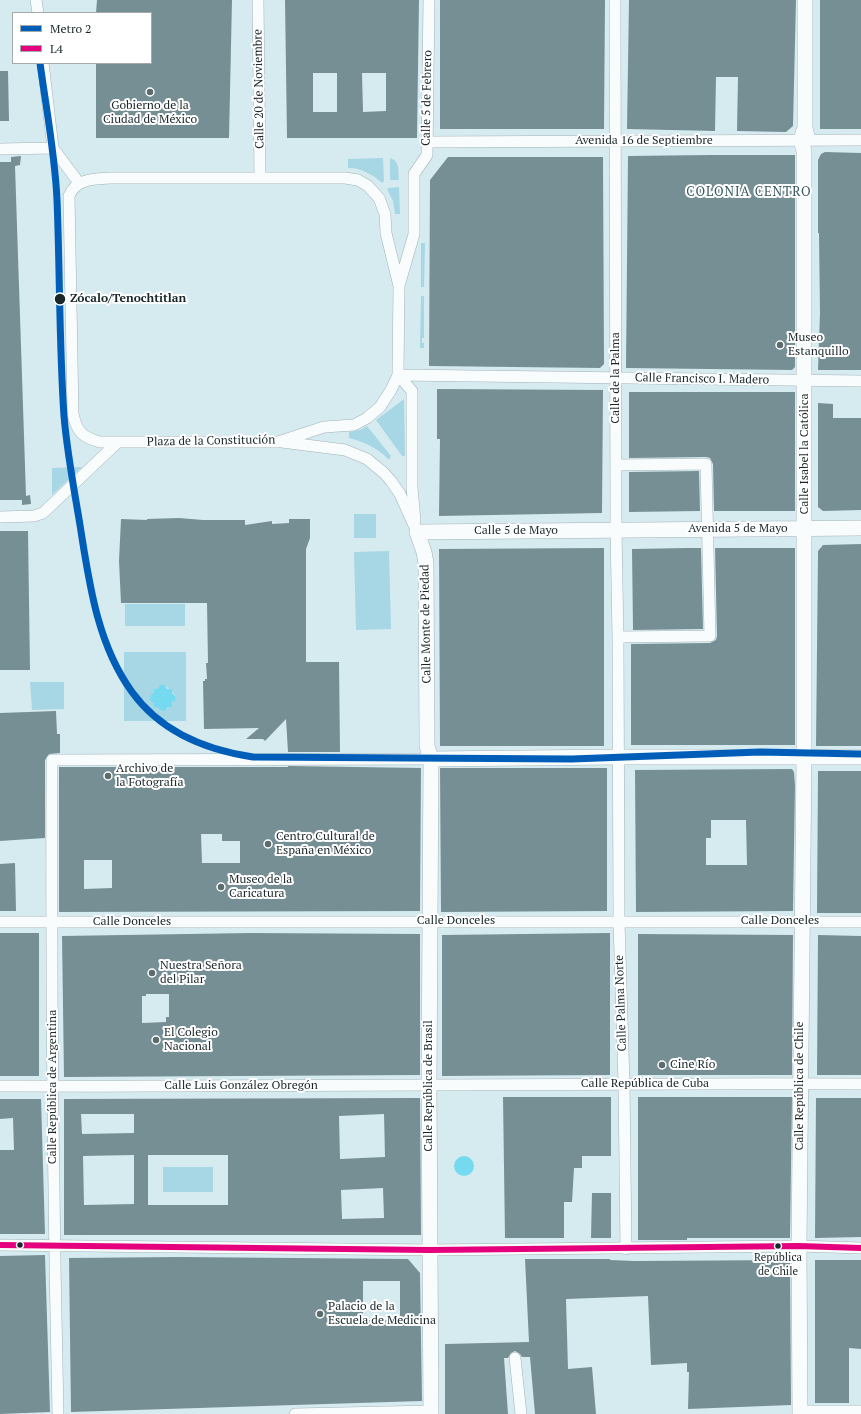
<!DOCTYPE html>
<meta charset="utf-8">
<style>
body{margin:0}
#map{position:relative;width:861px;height:1414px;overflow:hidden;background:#d6ebf0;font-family:"PT Serif",serif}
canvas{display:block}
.legend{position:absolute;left:12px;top:12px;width:140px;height:52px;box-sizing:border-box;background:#fff;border:1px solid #a3a9aa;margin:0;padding:5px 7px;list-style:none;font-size:12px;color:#19272a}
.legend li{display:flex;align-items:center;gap:8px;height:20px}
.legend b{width:20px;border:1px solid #a3a9aa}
</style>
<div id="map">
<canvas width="861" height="1414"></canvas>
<ul class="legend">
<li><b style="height:5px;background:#005eb8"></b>Metro 2</li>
<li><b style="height:5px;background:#e5007d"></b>L4</li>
</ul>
</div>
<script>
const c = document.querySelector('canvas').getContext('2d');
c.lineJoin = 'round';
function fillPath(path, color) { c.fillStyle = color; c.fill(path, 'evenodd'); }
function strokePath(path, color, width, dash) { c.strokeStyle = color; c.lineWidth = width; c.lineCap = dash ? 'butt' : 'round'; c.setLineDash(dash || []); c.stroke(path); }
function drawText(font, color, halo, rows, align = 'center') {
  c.font = font + ' "PT Serif",serif'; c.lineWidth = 4; c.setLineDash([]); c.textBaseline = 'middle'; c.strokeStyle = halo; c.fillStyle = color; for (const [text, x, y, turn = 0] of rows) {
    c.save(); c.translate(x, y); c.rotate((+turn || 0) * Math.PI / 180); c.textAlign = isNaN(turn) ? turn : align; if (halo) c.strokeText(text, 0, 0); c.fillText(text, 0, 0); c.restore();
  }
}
fillPath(new Path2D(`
 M383 158 384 181 382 183C372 174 361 168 348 168V159Z
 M390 158C400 161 398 170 399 180H390Z
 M399 187 400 214H395L393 201 387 189 389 188Z
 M421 243H425L424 287H421Z
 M421 296H424V338H422V343H424V348H420Z
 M404 399 405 456H402L376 420Z
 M367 426 391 456 389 460C378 448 364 442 349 438V432L360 430Z
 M82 467 52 495V496V468Z
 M354 514H376V538H354Z
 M389 551 391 629 356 630 354 552Z
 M125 604H185V626H125Z
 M124 652H186V721H124ZM166 686C169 690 175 693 176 698L166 710 158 707 154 703 158 689Z
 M30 682H64V709L32 710Z
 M163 1167H213V1192H163Z`), '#a7d7e4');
fillPath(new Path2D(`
 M160 685H165L167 689H172V693L176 697 175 701 172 702V707H168L165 711 160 710 158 707H154V703L151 701 150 699 151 695 154 693V689H158Z
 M454 1166a10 10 0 1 1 20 0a10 10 0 1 1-20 0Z`), '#75d9f0');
fillPath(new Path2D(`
 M97 0H232L229 138H96V63H151V13H96Z
 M285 0H419L417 138H287ZM313 73H337V112H313ZM362 73H386V111L363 112Z
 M440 0H605L604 129H440Z
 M629 0H796L793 126 786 132 737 131 738 77H716L715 131 627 129Z
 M820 0H861V129H820Z
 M0 71H8L9 121H0Z
 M825 152 861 153V370H818L820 313 819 233H818V160L821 154Z
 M711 155H795V367L792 370 626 368 628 156Z
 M21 156 20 165 15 166 26 496 30 495 31 504 22 505V500H0V162H11V157Z
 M448 157H603L604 364 600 368 429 366 430 180Z
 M437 389 603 390 602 513 439 516 440 439H437Z
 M629 392H795V511H714L713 464 710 458 706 457 629 458Z
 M818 403 833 404V418H861V510L823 511 818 507Z
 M699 471 700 511 629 512V472Z
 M179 518 203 520H245V525L272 521V524L289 523V519H310V538L306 549V662H339L340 752H288L286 719 265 741 263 739H246L259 728 204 729 203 681H205V679H207L206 663H208L207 603H121L119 561 121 519 147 520V519Z
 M0 531H28L30 670H0Z
 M861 544V746H816L818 551 823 545Z
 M604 548V746H440L439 549Z
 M688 548H701L703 629 633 630 632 549Z
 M715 548H795V745H631V644L710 643 716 640 717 636Z
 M56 711 57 734H60V753L49 754 45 760V838L0 841V713Z
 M288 766 421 768 420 911 59 912V767H288ZM201 834H222V841H240V863H202ZM84 860H112V888L84 889Z
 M440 768H607V911L441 912Z
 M792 769 794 772 795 786 793 911 636 912 635 770ZM711 820H746L747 865H706V838H711Z
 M818 771H861V913H817Z
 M15 863 16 911H0V864Z
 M0 933H39V1076H0Z
 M251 933 420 934V1075L64 1077 62 936ZM146 994H169V1017H166V1022L142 1023V996H146Z
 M610 933V1075L442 1076V935Z
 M638 934 793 935 792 1075H638Z
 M818 935 861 936V1075H817Z
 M503 1097H611V1156H582V1168H574L572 1202H564V1238H505Z
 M638 1097H792L790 1238H687V1240H638Z
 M420 1098 421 1235H64V1099ZM81 1114H134V1133L82 1134ZM384 1114 385 1157 340 1159 339 1116ZM134 1155V1204L84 1205 83 1156ZM148 1155H228V1205H148ZM383 1188 384 1218 342 1219 341 1190Z
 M816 1098H861V1237L815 1238Z
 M0 1099H41L45 1234H0V1150H14L13 1118 0 1119Z
 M592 1193H611V1238H591Z
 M45 1255 50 1412 0 1414V1256Z
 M179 1257 408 1259 420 1273 422 1401 71 1412 69 1258ZM363 1281H400V1320H363Z
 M525 1259H610V1260L634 1261 790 1260 791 1405 688 1409 689 1372H687V1363L651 1365 648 1296 566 1299 568 1369 592 1367 596 1414H535L530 1357H522L520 1354 515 1351 511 1353 508 1358H504L508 1414H445V1344L529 1342Z
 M815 1260H861V1349L849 1348V1403H815Z`), '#768f94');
const street = new Path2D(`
 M36 0 38 13
 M258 0 260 178
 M615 0 616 530 618 637 619 922 624 1083 626 1249
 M43 63 53 148 79 183
 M427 142 861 140
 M0 149 53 148
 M111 178H345L358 180 368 186 379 198 385 214 386 233 399 286 398 375 391 390 380 407 367 418 354 425 324 427 278 442H100C82 437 77 432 73 414L69 196C76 178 95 179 111 178Z
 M399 286 414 234V174L427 155 429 0
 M398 375 861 381
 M398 375 412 391V487L415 521
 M282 442 345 450 367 459 384 473 391 481 400 494 417 532
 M617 465 706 464 710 636 618 637
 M0 517 34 516 43 513 118 442
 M0 922H861
 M0 1086C287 1087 574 1083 861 1084
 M0 1245 430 1250 799 1246 861 1248
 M515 1358 521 1414
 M800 1411H861
 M58 1414C53 1196 51 978 52 760L431 759
 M295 1414 431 1411`);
const secondary = new Path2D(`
 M805 0V128L807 137
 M431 759 618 757H861
 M431 1414 429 1086 431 759 427 746 426 563 424 552 417 532 861 528
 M800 1414 799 1246 804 757V151C801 143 801 136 805 128`);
strokePath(street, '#a2b2b7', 12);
strokePath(secondary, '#a2b2b7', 16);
strokePath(street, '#f9fcfd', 11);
strokePath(secondary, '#f9fcfd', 15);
strokePath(new Path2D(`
 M0 1245 430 1250 799 1246 861 1248`), '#e5007d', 6);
strokePath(new Path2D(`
 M40 63C46 108 55 154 57 200 60 272 59 344 64 416 67 452 74 489 80 525 89 582 97 644 132 692 161 732 206 750 253 757L572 759 760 752 861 754`), '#005eb8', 7);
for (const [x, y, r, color] of [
 [150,92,4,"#5b6c6f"],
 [60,299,6,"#19272a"],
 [780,345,4,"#5b6c6f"],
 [108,776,4,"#5b6c6f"],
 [268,844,4,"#5b6c6f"],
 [221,887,4,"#5b6c6f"],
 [152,973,4,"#5b6c6f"],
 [156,1040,4,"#5b6c6f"],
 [662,1065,4,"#5b6c6f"],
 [20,1245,3.5,"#19272a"],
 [778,1246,3.5,"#19272a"],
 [320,1314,4,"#5b6c6f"]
]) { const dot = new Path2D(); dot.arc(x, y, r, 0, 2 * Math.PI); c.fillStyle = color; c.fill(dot); strokePath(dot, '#fff', 1.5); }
drawText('11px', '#19272a', '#fff', [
 ["República",778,1258],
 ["de Chile",778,1272]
]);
drawText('12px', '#19272a', '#fff', [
 ["Calle 20 de Noviembre",259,89,-91],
 ["Calle 5 de Febrero",427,98,-89],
 ["Avenida 16 de Septiembre",644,141],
 ["Calle de la Palma",616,378,-90],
 ["Calle Francisco I. Madero",702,379,1],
 ["Plaza de la Constitución",211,441,-1],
 ["Calle Isabel la Católica",805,454,-90],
 ["Avenida 5 de Mayo",738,529],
 ["Calle 5 de Mayo",516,531],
 ["Calle Monte de Piedad",426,624,-91],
 ["Calle Donceles",456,921],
 ["Calle Donceles",780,921],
 ["Calle Donceles",132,922],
 ["Calle Palma Norte",621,1003,-92],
 ["Calle República de Cuba",645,1084],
 ["Calle Luis González Obregón",241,1086],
 ["Calle República de Brasil",429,1086,-90],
 ["Calle República de Chile",800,1086,-90],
 ["Calle República de Argentina",53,1087,-90]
]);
drawText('12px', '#19272a', '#fff', [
 ["Gobierno de la",150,106,"center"],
 ["Ciudad de México",150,120,"center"],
 ["Museo",788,338],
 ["Estanquillo",788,352],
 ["Archivo de",116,769],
 ["la Fotografía",116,783],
 ["Centro Cultural de",276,837],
 ["España en México",276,851],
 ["Museo de la",229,880],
 ["Caricatura",229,894],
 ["Nuestra Señora",160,966],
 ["del Pilar",160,980],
 ["El Colegio",164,1033],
 ["Nacional",164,1047],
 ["Cine Río",670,1065],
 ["Palacio de la",328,1307],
 ["Escuela de Medicina",328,1321]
], 'left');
drawText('bold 12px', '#19272a', '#fff', [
 ["Zócalo/Tenochtitlan",70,299]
], 'left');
c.letterSpacing = '1px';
drawText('13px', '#395a62', '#fff', [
 ["COLONIA CENTRO",749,192]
]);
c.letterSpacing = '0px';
</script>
